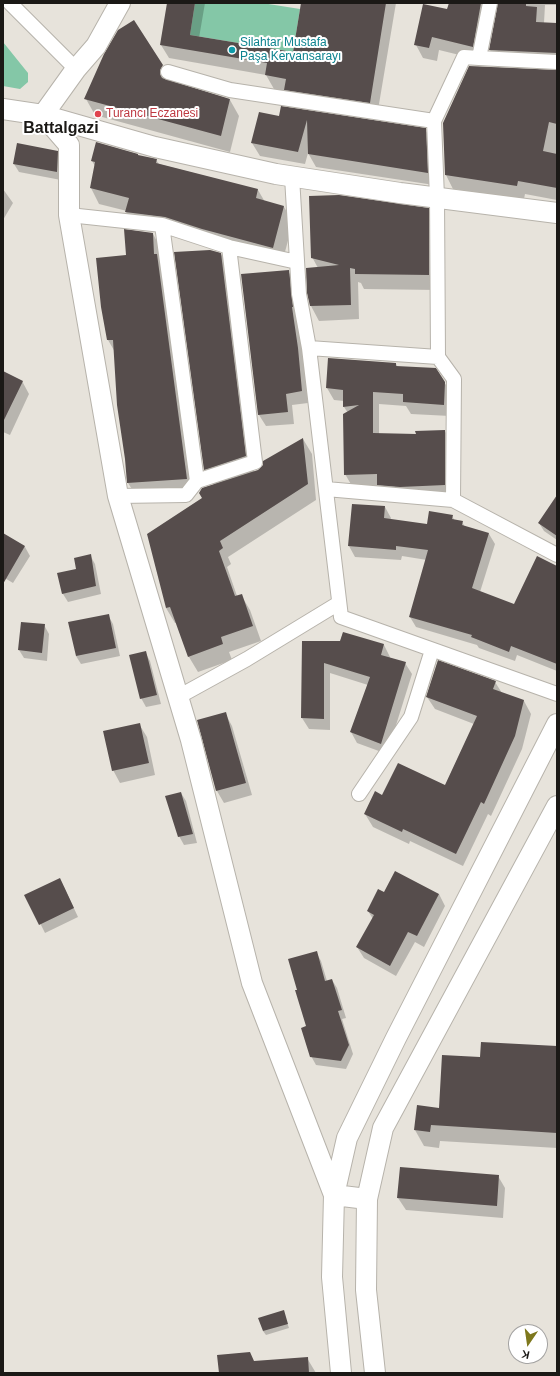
<!DOCTYPE html>
<meta charset="utf-8">
<style>
body{margin:0}
#map{position:relative;width:560px;height:1376px;overflow:hidden;background:#e7e3db;font-family:Arial,sans-serif}
canvas{display:block}
.frame{position:absolute;inset:0;border:4px solid #1b1916;pointer-events:none}
.north{position:absolute;left:508px;top:1324px;width:40px;height:40px;box-sizing:border-box;background:#fff;border:1px solid #a4a3a2;border-radius:50%;rotate:193deg;font-size:11px;font-weight:700;line-height:16px;text-align:center;color:#1b1916}
.north::after{content:'';display:block;margin:auto;width:14px;height:18px;background:#7e781d;clip-path:polygon(50% 0,100% 100%,50% 72%,0 100%)}
</style>
<div id="map">
<canvas width="560" height="1376"></canvas>
<div class="frame"></div>
<div class="north">K</div>
</div>
<script>
const c = document.querySelector('canvas').getContext('2d');
c.lineJoin = 'round';
function fillPath(path, color) { c.fillStyle = color; c.fill(path, 'evenodd'); }
function strokePath(path, color, width, dash) { c.strokeStyle = color; c.lineWidth = width; c.lineCap = dash ? 'butt' : 'round'; c.setLineDash(dash || []); c.stroke(path); }
function drawText(font, color, halo, rows, align = 'center') {
  c.font = font + ' Arial,sans-serif'; c.lineWidth = 4; c.setLineDash([]); c.textBaseline = 'middle'; c.strokeStyle = halo; c.fillStyle = color; for (const [text, x, y, turn = 0] of rows) {
    c.save(); c.translate(x, y); c.rotate((+turn || 0) * Math.PI / 180); c.textAlign = isNaN(turn) ? turn : align; if (halo) c.strokeText(text, 0, 0); c.fillText(text, 0, 0); c.restore();
  }
}
fillPath(new Path2D(`
 M195 3H262L300 9 293 52 190 35Z
 M3 42 28 73V82L20 89 3 86Z`), '#84c7a7');
fillPath(new Path2D(`
 M168 3H205L199 38 294 53 302 3H396L377 116 293 103 286 91 274 89 266 75 169 58 161 45Z
 M450 3H557V5H545L544 23 557 24V66L498 63 490 50 499 8H495L480 60 439 50 437 61 423 58 416 45 448 11Z
 M162 66 172 82 230 100 239 116 230 152 95 115 86 99Z
 M557 71V200L525 194 524 199 453 189 446 175Z
 M280 117 425 129 432 142 434 185 316 167 308 153 305 164 260 156 252 143Z
 M57 152 62 160 61 180 19 172 14 164Z
 M156 160 159 164 258 190 265 202 284 207 293 222 282 263 174 232 135 228 126 212 127 211 99 204 91 188 95 166 92 161Z
 M3 189 13 203 3 220Z
 M428 209 436 224 437 290 364 289 361 283 358 282 359 319 319 321 311 306 308 293 318 268 312 257Z
 M153 234 159 245 193 491 135 494 128 483 115 352 108 340 127 256Z
 M221 254 230 271 254 472 258 471 303 439 312 454 316 500 228 557 231 564 227 567 237 596 241 595 250 610 261 641 229 652 232 660 198 672 189 657 177 623H175L166 608 203 498 214 485 205 469Z
 M288 271 295 282 308 403 292 405 294 424 266 426 259 415Z
 M396 364 398 367 444 382 452 394 450 416 411 414 406 406 379 404V434L417 435 445 431 451 443V497H385L379 486H352L345 474 348 413 344 407V401L334 400 327 388Z
 M3 372 22 381 29 394 10 435 3 432Z
 M353 505 385 507 391 518 390 520 427 525 452 516 455 521 462 522 465 527 489 534 495 544 480 592 514 605 557 567V671L517 655 515 661 479 648 477 645 416 627 410 617 427 560 402 556 401 560 355 557 349 546Z
 M557 513V540L544 531 539 523Z
 M4 535 25 547 30 556 13 583 3 577Z
 M90 555 95 564 101 594 68 602 63 594 59 574 77 570Z
 M108 615 113 624 120 656 81 664 76 656Z
 M44 625 49 634 47 661 24 658 19 650Z
 M343 633 384 645 390 657V658L405 663 412 674 387 754 357 743 351 732 368 685 330 673V730L309 729 302 718 303 642H340Z
 M145 652 150 661 161 704 146 707 141 698Z
 M495 682 502 693 524 701 531 714 522 749 491 816 488 814 463 866 410 841 409 844 373 827 365 814 382 796 445 786 474 724 435 709 427 697Z
 M225 713 232 726 252 795 224 803 217 791Z
 M139 724 147 737 155 775 120 783 113 770Z
 M181 793 186 801 197 843 184 845 179 836Z
 M64 887 78 917 45 933 26 895Z
 M384 894H439L445 906 424 947 415 942 396 976 364 958 357 947 373 919 368 911Z
 M316 952 321 961 327 981 332 980 337 988 346 1018 342 1019 353 1054 346 1069 316 1065 311 1056 307 1027 298 990Z
 M557 1047V1148L440 1141 439 1148 424 1146 415 1130 418 1106 440 1109 481 1058Z
 M498 1176 505 1188 503 1218 406 1210 398 1198Z
 M283 1311 289 1328 266 1335 263 1331Z
 M307 1358 316 1373H220L254 1362Z`), '#0003');
fillPath(new Path2D(`
 M167 3H195L190 35 293 52 301 3H386L370 103 284 90 286 79 265 75 267 63 160 45Z
 M449 3H481L473 47 432 37 429 48 414 45 423 4 447 9Z
 M498 3H526V6L537 7 536 22 557 23V53L489 50Z
 M134 20 163 65 160 70V74L162 78 230 99 221 136 84 99 104 54 118 30Z
 M469 66 557 70V124L549 122 543 151 557 154V188L518 181 517 186 445 175 443 123Z
 M281 106 426 128 428 173 308 154 307 120 298 152 251 143 259 112 279 116Z
 M96 142 138 154V155L157 159 156 163 258 189 256 198 284 206 273 248 202 229 165 217 125 212 129 198 90 188 95 162 91 161Z
 M17 143 58 151 57 172 13 164Z
 M339 195 429 208V275L355 274V269L350 268 351 305 310 306 307 293 306 268 339 265 311 258 309 196Z
 M124 229 153 233 154 254H157L187 479 127 483 125 459 117 405 113 340H107L101 307 96 258 126 255Z
 M210 250 221 253 246 456 204 470 174 252Z
 M289 270 293 307H292L298 348 302 391 286 394 288 412 258 415 241 274Z
 M328 358 396 363V366L436 368 445 382 444 405 403 402V394L373 392V433L416 434 415 431 445 430V485L400 487 377 485V474L344 475 343 414 359 405 343 407V390L326 388Z
 M3 371 23 381 3 422Z
 M303 438 308 484 220 541 223 548 219 551 235 596 242 594 253 626 221 637 223 644 188 657 170 607 166 608 147 534 202 498 199 493 202 488 258 470 263 465V461Z
 M557 495V536L538 523Z
 M352 504 385 506 384 518 427 524 429 511 453 515 452 519 463 521 462 525 489 533 472 588 514 604 537 556 557 566V664L511 646 509 652 471 637 472 635 409 617 428 550 396 546V550L348 546Z
 M3 533 25 546 3 584Z
 M91 554 96 586 62 594 57 573 76 569 74 558Z
 M109 614 116 648 76 656 68 622Z
 M21 622 45 624 42 653 18 650Z
 M343 632 384 644 381 655 406 662 381 744 350 732 370 677 324 663V719L301 718 302 641H340Z
 M146 651 157 695 140 699 129 655Z
 M438 660 496 681 493 689 524 700 515 736 484 804 481 802 456 854 403 829 402 832 364 814 375 791 382 795 398 763 445 785 477 716 426 697Z
 M226 712 246 783 216 791 197 720Z
 M140 723 149 763 112 771 103 731Z
 M181 792 193 834 178 837 165 796Z
 M395 871 439 894 417 936 408 932 390 966 356 947 374 915 367 911 378 889 384 892Z
 M60 878 74 908 39 925 24 895Z
 M317 951 325 981 332 979 342 1010 338 1011 349 1045 341 1061 310 1057 301 1028 306 1026 295 990H297L288 959Z
 M481 1042 557 1046V1133L431 1125 430 1132 414 1130 417 1105 439 1108 442 1055 480 1057Z
 M400 1167 499 1175 497 1206 397 1198Z
 M284 1310 288 1324 263 1331 258 1318Z
 M250 1352 254 1361 308 1357 309 1373H219L217 1355Z`), '#564d4c');
const street = new Path2D(`
 M10 3 76 69
 M490 3 479 58 557 62
 M168 72 230 90 434 121
 M292 177 299 294 309 348 341 617 557 694
 M69 215 162 225 197 481 255 462 229 247 297 262
 M162 225 229 247
 M309 348 438 357 437 198 434 121 464 57 479 58
 M438 357 454 379 453 500
 M326 489 453 500 557 555
 M118 496 186 495 197 481
 M178 697 247 659 339 603
 M359 794 411 717 432 650`);
const secondary = new Path2D(`
 M120 3 96 46 76 69 43 115 69 145V215L118 496 191 740 252 983 334 1195 367 1199
 M3 109 43 115 155 147 276 174 400 193 557 213
 M341 1373 332 1277 334 1195 347 1138 396 1038 557 724
 M375 1373 366 1290 367 1199 383 1128 557 806`);
strokePath(street, '#b7b3ab', 16);
strokePath(secondary, '#b7b3ab', 22);
strokePath(street, '#fff', 14);
strokePath(secondary, '#fff', 20);
for (const [x, y, r, color] of [
 [232,50,4,"#0f9aa8"],
 [98,114,4,"#e0444e"]
]) { const dot = new Path2D(); dot.arc(x, y, r, 0, 2 * Math.PI); c.fillStyle = color; c.fill(dot); strokePath(dot, '#fff', 1.5); }
drawText('12px', '#0d838f', '#fff', [
 ["Silahtar Mustafa",240,43],
 ["Paşa Kervansarayı",240,57]
], 'left');
drawText('12px', '#be3a42', '#fff', [
 ["Turancı Eczanesi",106,114]
], 'left');
drawText('bold 16px', '#1b1916', '#fff', [
 ["Battalgazi",61,129]
]);
</script>
